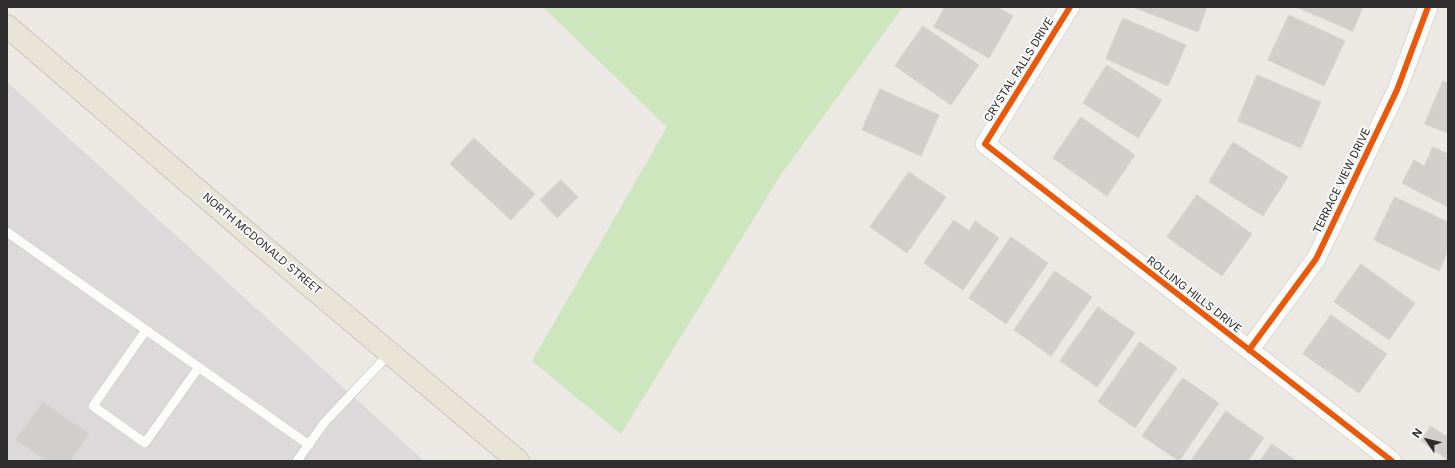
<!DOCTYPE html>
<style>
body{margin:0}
#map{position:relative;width:1455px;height:468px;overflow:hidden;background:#ece8e4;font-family:Inter,sans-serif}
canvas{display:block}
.frame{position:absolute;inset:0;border:8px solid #2e2e2e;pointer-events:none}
.north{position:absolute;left:1407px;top:420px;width:40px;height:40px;-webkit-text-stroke:3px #fff;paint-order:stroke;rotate:305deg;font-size:11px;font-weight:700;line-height:16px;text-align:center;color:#2e2e2e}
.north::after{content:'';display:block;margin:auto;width:14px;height:18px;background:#2e2e2e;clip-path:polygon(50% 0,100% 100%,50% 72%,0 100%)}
</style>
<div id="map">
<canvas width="1455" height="468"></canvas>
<div class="frame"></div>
<div class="north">N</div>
</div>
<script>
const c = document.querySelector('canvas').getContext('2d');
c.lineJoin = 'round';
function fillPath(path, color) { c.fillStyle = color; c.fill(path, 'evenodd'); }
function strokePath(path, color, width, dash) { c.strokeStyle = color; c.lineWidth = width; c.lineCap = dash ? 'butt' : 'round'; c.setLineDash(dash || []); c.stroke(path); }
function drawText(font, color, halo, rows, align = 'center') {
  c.font = font + ' Inter,sans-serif'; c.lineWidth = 3.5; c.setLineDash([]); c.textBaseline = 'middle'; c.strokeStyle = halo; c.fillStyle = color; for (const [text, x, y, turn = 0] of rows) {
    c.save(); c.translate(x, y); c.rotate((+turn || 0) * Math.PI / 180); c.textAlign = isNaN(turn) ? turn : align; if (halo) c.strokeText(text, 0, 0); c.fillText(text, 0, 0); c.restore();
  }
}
fillPath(new Path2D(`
 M7 82 412 450 424 461H7Z`), '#dcd9db');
fillPath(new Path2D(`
 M543 7H903L780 176 621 434 532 361 667 127Z`), '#cee6be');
const building = new Path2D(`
 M945 7H997L1013 16 989 58 934 27Z
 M1135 7H1207L1198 32 1135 8Z
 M1296 7H1363L1353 31Z
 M1289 15 1345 41 1324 86 1268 60Z
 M1123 18 1186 45 1168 86 1106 59Z
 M923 26 979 65 951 105 895 66Z
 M1107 65 1162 100 1138 138 1083 103Z
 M1257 75 1321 102 1301 148 1238 121Z
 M1443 81 1448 83V133L1425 124Z
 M880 89 939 115 921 156 862 130Z
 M1081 117 1135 155 1107 196 1053 158Z
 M474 138 535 194 511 220 450 164Z
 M1233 142 1288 177 1263 216 1209 182Z
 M1433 147 1448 154V207L1402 183 1414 160 1424 166Z
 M909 172 946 197 907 253 870 227Z
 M561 180 578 197 557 218 540 200Z
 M1197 195 1252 234 1222 276 1167 237Z
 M1395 197 1448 222V251L1439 271 1374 240Z
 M954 220 969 231 975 221 999 238 963 290 924 263Z
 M1011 237 1048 263 1006 324 969 298Z
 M1361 264 1415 303 1389 340 1334 302Z
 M1055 271 1092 297 1051 356 1014 330Z
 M1098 307 1135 333 1097 387 1060 361Z
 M1331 315 1387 354 1359 393 1303 354Z
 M1140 342 1177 368 1135 428 1098 402Z
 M1183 378 1219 403 1179 461 1142 436Z
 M43 402 89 434 70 461H47L16 440Z
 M1226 411 1264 438 1248 461H1191Z
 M1431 426 1446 436 1448 433V460L1421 441Z
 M1272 444 1296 461H1260Z`);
fillPath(building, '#d1cecb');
strokePath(building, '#d7d4d0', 1);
const service = new Path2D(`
 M7 232 309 445
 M146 330 93 406 145 443 199 367
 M297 461 324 423 390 353`);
const minor = new Path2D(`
 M1070 7 985 144 1392 461
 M1249 350 1316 259 1397 90 1428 7`);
const primary = new Path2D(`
 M7 26 259 243 518 461`);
strokePath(service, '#c5c4c5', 10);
strokePath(minor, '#c5c4c5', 20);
strokePath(primary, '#c6c5c4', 24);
strokePath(service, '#fcfcfb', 9);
strokePath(minor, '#fcfcfb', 19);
strokePath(primary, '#e8e4d6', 22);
strokePath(new Path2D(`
 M1070 7 985 144 1392 461
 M1249 350 1316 259 1397 90 1428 7`), '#e8590c', 6);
drawText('11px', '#2e2e2e', '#fff', [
 ["CRYSTAL FALLS DRIVE",1019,70,-58],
 ["TERRACE VIEW DRIVE",1342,181,-64],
 ["NORTH MCDONALD STREET",262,244,40],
 ["ROLLING HILLS DRIVE",1194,295,38]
]);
</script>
